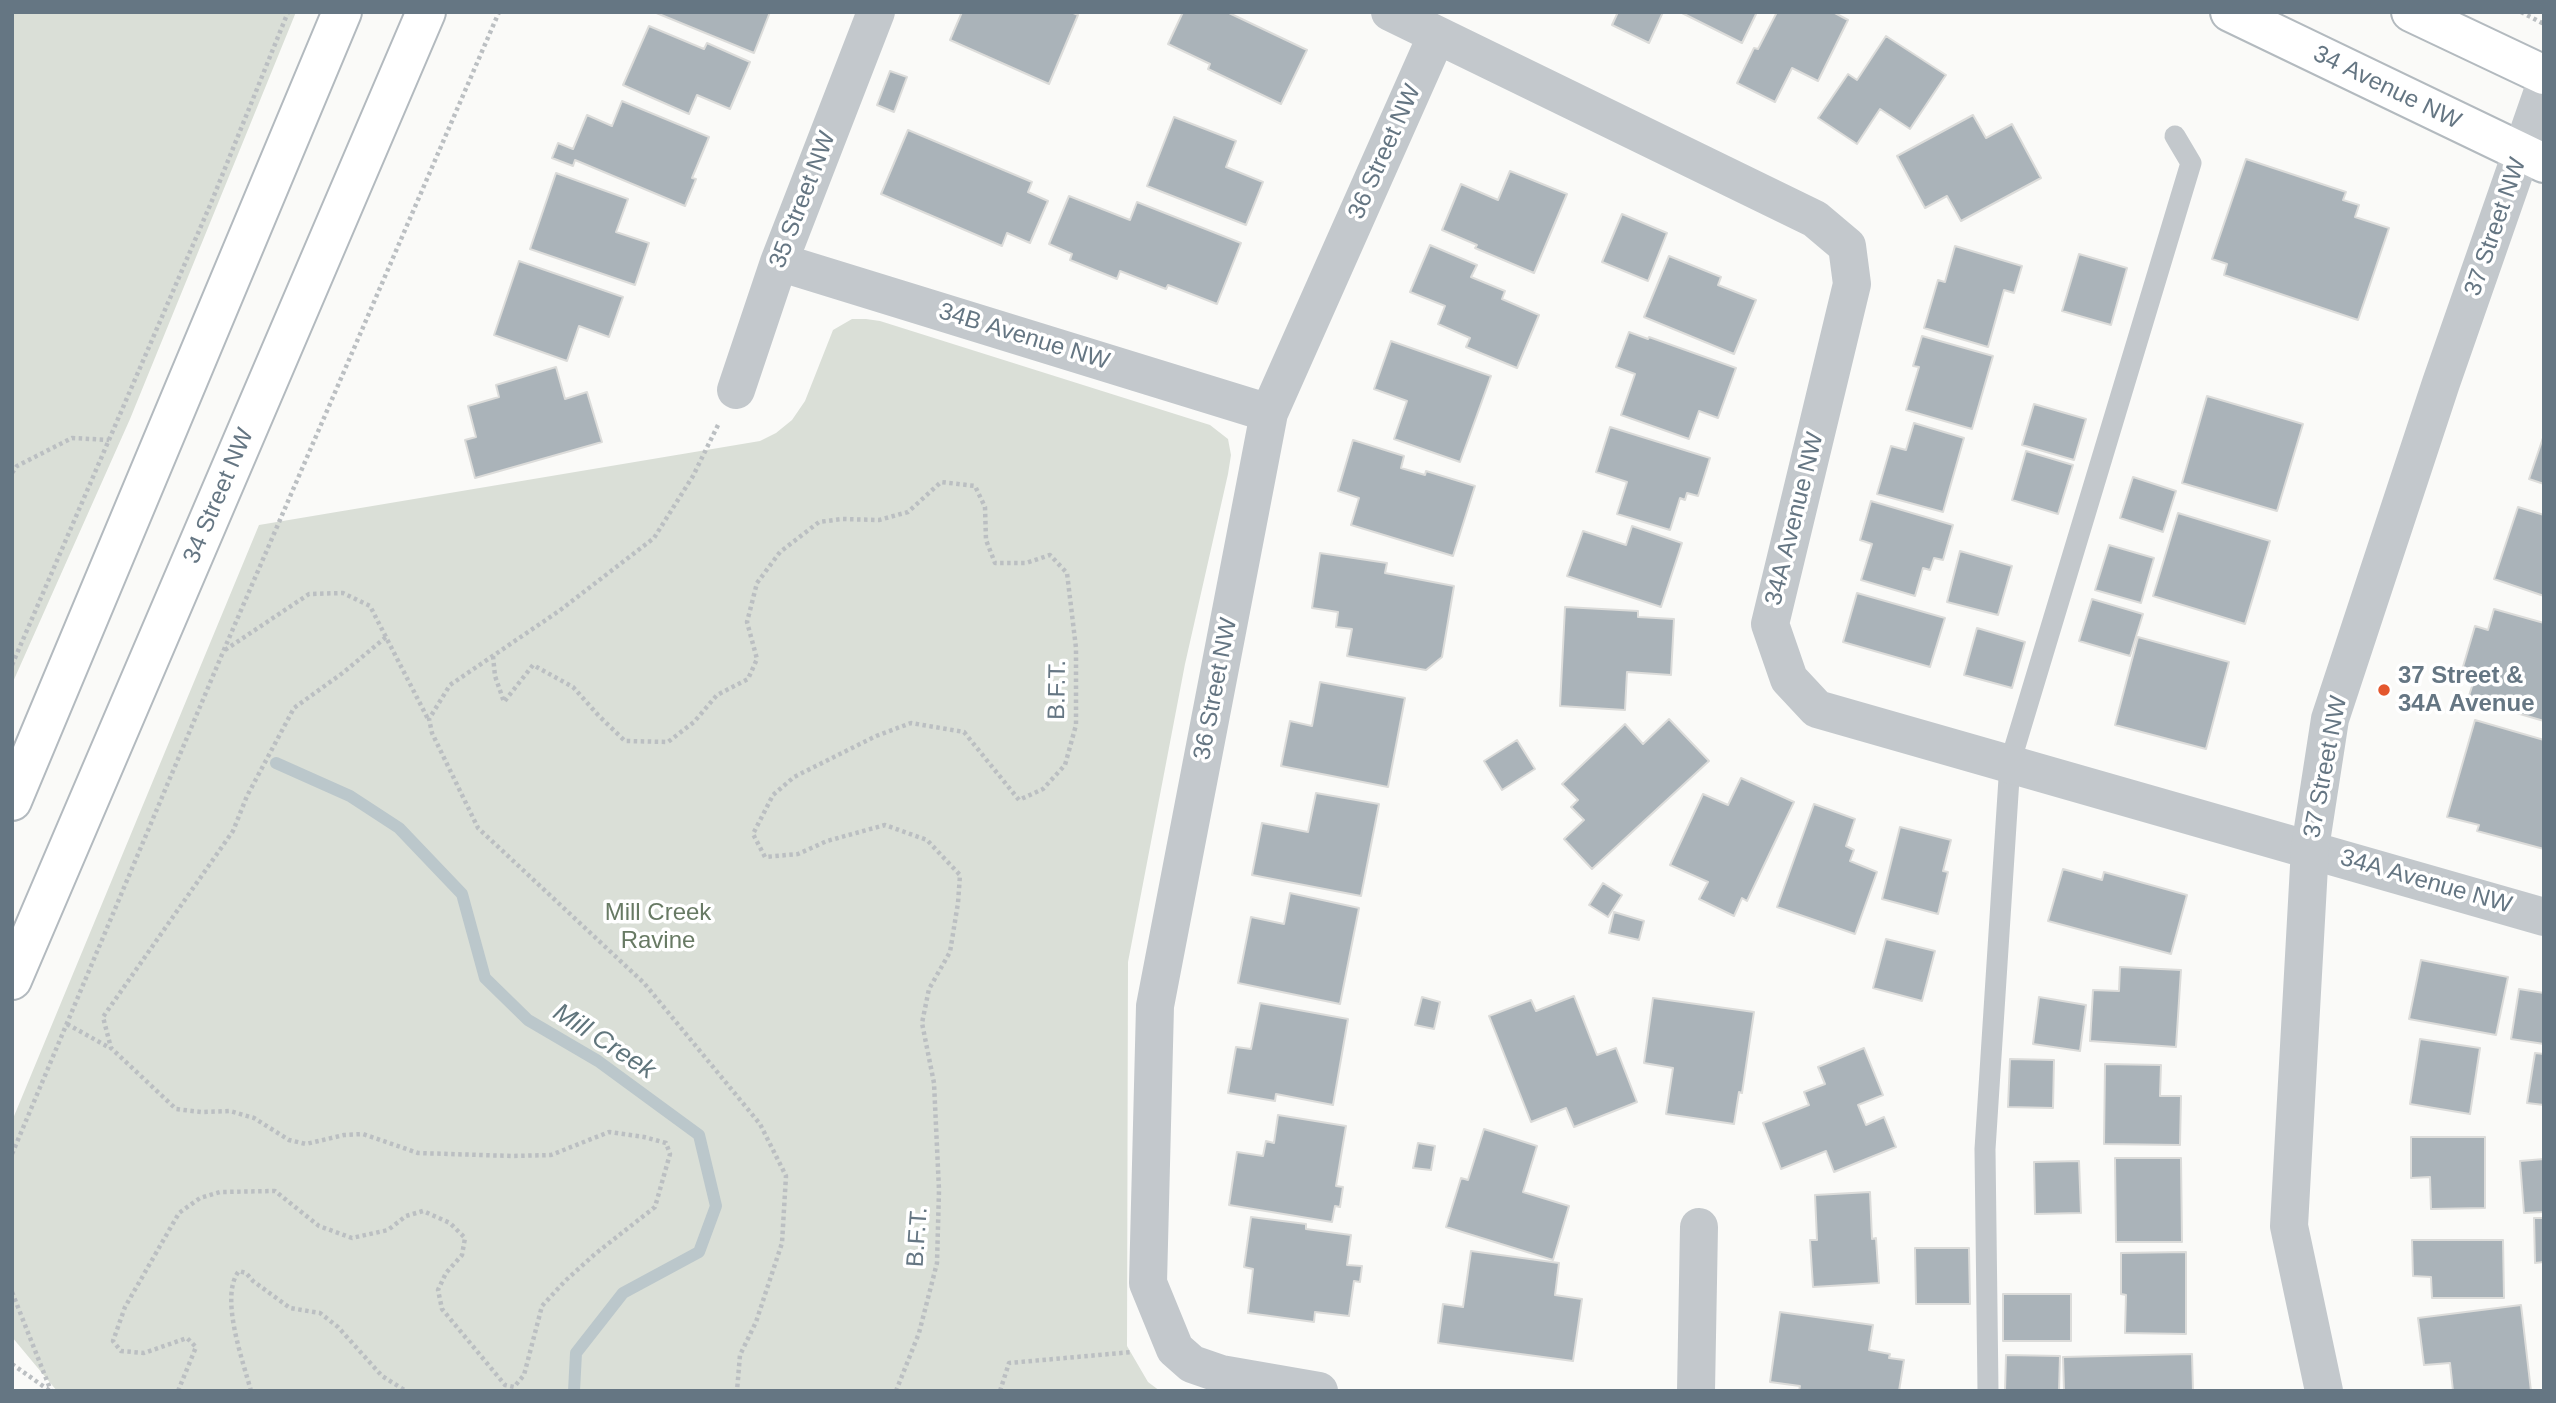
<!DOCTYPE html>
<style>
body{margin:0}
#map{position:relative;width:2556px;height:1403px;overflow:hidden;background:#fafaf8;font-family:Arial,sans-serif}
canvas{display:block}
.frame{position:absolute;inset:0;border:14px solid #657683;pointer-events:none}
</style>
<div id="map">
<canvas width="2556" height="1403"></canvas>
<div class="frame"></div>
</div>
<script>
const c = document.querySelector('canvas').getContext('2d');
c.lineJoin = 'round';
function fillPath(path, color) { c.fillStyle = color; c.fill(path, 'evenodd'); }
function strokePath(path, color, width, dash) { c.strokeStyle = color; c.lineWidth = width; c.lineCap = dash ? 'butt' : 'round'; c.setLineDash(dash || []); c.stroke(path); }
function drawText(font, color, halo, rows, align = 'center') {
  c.font = font + ' Arial,sans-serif'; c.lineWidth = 7; c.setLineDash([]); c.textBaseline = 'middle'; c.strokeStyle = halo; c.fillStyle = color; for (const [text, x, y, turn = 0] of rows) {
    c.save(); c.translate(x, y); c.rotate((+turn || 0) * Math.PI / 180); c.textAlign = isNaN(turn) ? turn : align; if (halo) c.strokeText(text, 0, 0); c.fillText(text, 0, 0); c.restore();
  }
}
fillPath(new Path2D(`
 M12 12H296L130 419 12 684Z
 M852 319H866L880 321 1210 425 1228 439 1231 455 1228 474 1185 664 1128 962 1127 1346 1148 1382 1160 1391H57L12 1337V1121L259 525 760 441 776 433 792 420 805 401 833 330Z`), '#dadfd7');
strokePath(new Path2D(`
 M276 763 350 796 399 828 462 894 485 978 528 1020 598 1061 699 1135 716 1206 699 1252 623 1293 576 1353 574 1391`), '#bbc7cb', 12);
const building = new Path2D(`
 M654 12H770L754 53Z
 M962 12H1071L1078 15 1049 84 950 40Z
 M1183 12H1227L1307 50 1281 104 1208 69 1210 64 1168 44Z
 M1618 12H1663L1649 43 1612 25Z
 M1680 12H1757L1742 43Z
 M1777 12H1833L1848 20 1818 81 1792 68 1775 102 1737 83 1754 48 1758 49Z
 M649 26 704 49 707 43 750 62 730 109 697 95 689 114 623 85Z
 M1886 36 1946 75 1910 129 1880 109 1857 144 1818 118 1848 74 1857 80Z
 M890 71 907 77 894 112 877 105Z
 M622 101 709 137 692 178 696 179 685 206 575 160 573 166 552 158 558 143 573 149 587 115 612 126Z
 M1973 115 1986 138 2012 124 2041 178 1961 221 1947 196 1925 208 1897 156Z
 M1174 117 1236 141 1226 167 1263 182 1246 225 1147 186Z
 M908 130 1032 182 1028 192 1048 201 1030 243 1007 233 1002 246 881 194Z
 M2246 159 2346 192 2343 200 2359 205 2355 217 2389 228 2358 320 2224 275 2227 264 2212 259Z
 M1510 171 1567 194 1534 273 1475 248 1477 245 1442 230 1461 184 1498 200Z
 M556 173 628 199 616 232 649 243 635 285 530 249Z
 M1069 196 1130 220 1137 202 1241 243 1217 304 1168 285 1166 289 1120 271 1117 279 1070 260 1072 254 1049 244Z
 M1622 214 1667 233 1648 281 1602 262Z
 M1430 245 1477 265 1471 277 1505 291 1502 299 1539 315 1517 368 1466 347 1470 338 1438 324 1445 306 1410 292Z
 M1955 246 2022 266 2014 293 2004 290 1988 347 1924 328 1938 280 1945 282Z
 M2079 254 2127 268 2111 325 2062 311Z
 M1669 256 1721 277 1718 285 1756 300 1734 354 1644 317Z
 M519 261 623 297 609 337 579 326 567 361 494 335Z
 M1629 332 1648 339 1649 337 1736 368 1718 418 1699 411 1689 439 1621 415 1635 374 1616 367Z
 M1922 336 1993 356 1972 429 1906 410 1919 367 1913 366Z
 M1391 341 1491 376 1460 462 1394 439 1407 401 1374 389Z
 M556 367 565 399 587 392 602 442 475 478 465 440 476 437 468 406 499 397 496 385Z
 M2207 396 2303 424 2277 511 2182 483Z
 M2034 404 2086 419 2074 460 2022 445Z
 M1914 423 1964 438 1943 512 1877 494 1891 446 1906 450Z
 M1610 427 1710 458 1698 496 1687 493 1685 500 1680 498 1670 530 1617 514 1627 482 1596 472Z
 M2544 435V484L2529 479Z
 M1353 440 1404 456 1401 468 1425 475 1426 471 1475 486 1453 556 1351 525 1359 498 1338 491Z
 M2026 451 2073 465 2058 514 2012 500Z
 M2133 477 2176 491 2163 532 2120 518Z
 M1871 501 1953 525 1943 560 1934 558 1930 570 1923 568 1915 596 1861 580 1872 544 1860 540Z
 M2518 507 2544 515V596L2494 579Z
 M2178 513 2270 541 2245 624 2153 596Z
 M1632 526 1682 543 1661 607 1567 576 1583 531 1626 545Z
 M2109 545 2154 558 2141 603 2095 590Z
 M1960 551 2012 566 1998 615 1947 602Z
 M1320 553 1387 563 1385 573 1454 586 1442 657 1426 670 1347 656 1352 629 1336 627 1338 612 1312 608Z
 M1857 593 1945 618 1930 667 1843 642Z
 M2092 599 2143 614 2130 656 2079 641Z
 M1565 607 1638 611V617L1674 619 1671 675 1627 672 1625 710 1560 706Z
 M2494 609 2544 623V721L2468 699 2474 680 2460 677 2475 626 2488 630Z
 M1977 628 2025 642 2012 688 1964 675Z
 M2138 637 2229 662 2206 749 2115 725Z
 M1320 682 1405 698 1388 787 1281 766 1290 721 1312 726Z
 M1669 719 1709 761 1592 869 1564 839 1584 820 1571 807 1578 800 1562 784 1625 724 1643 744Z
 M2475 720 2544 740V849L2477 831 2479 825 2447 817Z
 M1517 740 1535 769 1502 790 1484 761Z
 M1741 778 1794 802 1747 901 1742 898 1734 916 1699 899 1708 882 1670 865 1703 794 1728 805Z
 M1316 793 1379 804 1361 896 1252 875 1262 823 1308 832Z
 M1814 804 1855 819 1846 846 1854 850 1850 861 1877 872 1855 934 1777 907Z
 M1900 827 1951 840 1943 871 1948 872 1938 914 1882 899Z
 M2063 869 2102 880 2104 872 2187 895 2171 954 2048 921Z
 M1603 883 1622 895 1608 917 1589 905Z
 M1290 893 1359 908 1340 1004 1238 983 1251 917 1284 924Z
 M1614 912 1644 921 1639 940 1609 933Z
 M1886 939 1935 951 1922 1001 1873 988Z
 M2421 960 2508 977 2496 1035 2409 1019Z
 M2120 967 2181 970 2176 1047 2090 1041 2093 990 2119 991Z
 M2519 989 2544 993V1044L2511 1039Z
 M1574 996 1597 1055 1616 1048 1637 1102 1574 1127 1566 1108 1531 1122 1489 1016 1531 1000 1536 1011Z
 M1422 997 1440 1002 1434 1029 1415 1025Z
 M2039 997 2086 1005 2080 1051 2033 1044Z
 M1653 998 1754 1012 1742 1093 1739 1092 1734 1124 1666 1114 1673 1068 1644 1063Z
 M1260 1003 1348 1019 1333 1105 1276 1094 1275 1101 1228 1093 1236 1047 1251 1049Z
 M2420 1039 2480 1048 2470 1114 2410 1104Z
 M1864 1048 1883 1095 1858 1105 1866 1125 1884 1117 1896 1147 1834 1172 1826 1151 1781 1169 1763 1123 1809 1105 1804 1092 1825 1084 1818 1067Z
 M2535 1053 2544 1054V1105L2527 1103Z
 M2010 1059 2054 1060 2053 1108 2008 1107Z
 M2105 1064 2161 1065 2160 1096H2181L2180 1145 2104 1144Z
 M1278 1115 1346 1126 1336 1186 1343 1187 1340 1207 1335 1206 1332 1222 1229 1205 1237 1152 1263 1156 1266 1141 1274 1143Z
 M1484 1129 1537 1146 1523 1192 1569 1206 1553 1260 1446 1227 1461 1178 1468 1180Z
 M2411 1137H2485V1208L2431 1209 2430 1177 2411 1178Z
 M1418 1143 1435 1146 1431 1170 1413 1168Z
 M2115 1158H2181L2182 1242H2116Z
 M2544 1159V1212L2524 1213 2520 1161Z
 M2079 1161 2081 1213 2035 1214 2034 1162Z
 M1870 1192 1872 1239 1876 1238 1879 1283 1813 1287 1810 1240H1817L1815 1195Z
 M1251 1217 1306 1224V1229L1351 1235 1347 1265 1362 1266 1360 1282 1354 1281 1349 1316 1315 1312 1314 1322 1248 1313 1253 1269 1244 1267Z
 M2534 1218H2544V1262L2535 1263Z
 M2412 1240H2503L2504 1298H2432L2431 1277 2413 1276Z
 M1915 1248H1969L1970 1304H1916Z
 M1471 1251 1559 1263 1555 1295 1582 1299 1573 1361 1438 1343 1443 1304 1463 1307Z
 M2186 1252V1334L2125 1333 2126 1295 2121 1294V1253Z
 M2003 1294H2071V1341H2003Z
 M2521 1305 2531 1391H2453L2450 1363 2424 1365 2418 1318Z
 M1780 1312 1873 1325 1869 1350 1890 1354 1889 1358 1904 1360 1899 1391H1799L1800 1386 1770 1382Z
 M2192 1354 2193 1391H2064L2063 1357Z
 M2006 1355 2060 1356 2059 1391H2005Z`);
fillPath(building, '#aab3b9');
strokePath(building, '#dcdcda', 2);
const secondary = new Path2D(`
 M2230 12 2544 163
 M2411 12 2544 75
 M12 801 342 12
 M12 980 426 12`);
strokePath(secondary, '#b3babf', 42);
strokePath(new Path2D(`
 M2521 12 2544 24
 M718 425 693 476 654 538 559 611 450 685 429 719 432 733 478 828 644 983 760 1124 786 1176 782 1243 756 1322 740 1355 737 1391
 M12 473 17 466 72 438 109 440
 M225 650 309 594 343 593 370 606 428 719
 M493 656 495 676 504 702 533 665 573 687 599 716 625 741 668 742 694 722 717 695 748 679 757 659 747 622 757 583 780 552 819 522 842 519 879 520 908 512 941 482 975 486 985 507 986 540 995 563H1026L1050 555 1067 573 1076 648V725L1065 765 1043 789 1019 800 964 732 911 723 876 736 794 777 773 795 753 834 765 857 798 854 827 841 885 825 927 840 960 875 958 903 950 952 929 989 922 1023 934 1083 939 1190 937 1263 919 1333 896 1391
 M12 665 211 203 288 12
 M67 1024 110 1048
 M12 1154 223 652 499 12
 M12 1292 51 1391
 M12 1364 50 1391
 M178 1391 196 1347 187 1338 144 1353 121 1351 113 1341 125 1307 179 1213 200 1198 220 1192 275 1191 319 1226 352 1238 388 1230 406 1216 423 1211 450 1223 465 1238 462 1255 446 1273 438 1290 442 1309 505 1385 514 1387 524 1375 542 1306 565 1281 595 1254 655 1207 670 1154 666 1143 644 1137 609 1132 551 1155 512 1156 418 1153 363 1134 344 1135 306 1144 289 1140 254 1118 230 1111 201 1112 176 1109 111 1048 103 1017 233 831 247 796 294 708 344 672 386 637
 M251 1391C243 1361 219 1296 239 1271L246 1273 253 1281 290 1308 320 1313 338 1327 382 1376 406 1391
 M1000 1391 1009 1363 1132 1352`), '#bbbfc2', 4.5, [3.5, 3.5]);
strokePath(new Path2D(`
 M1988 1391 1985 1149 2010 763 2191 163 2175 136`), '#c3c8cc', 21);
strokePath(new Path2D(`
 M1390 12 1815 219 1847 246 1852 284 1770 624 1789 679 1817 709 2544 917
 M779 262 1269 413
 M736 390 779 262 876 12
 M1319 1391 1221 1374 1192 1364 1175 1349 1148 1283 1155 1006 1269 413 1436 37
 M1696 1391 1699 1227`), '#c3c8cc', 38);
strokePath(new Path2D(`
 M2324 1391 2289 1226 2310 848 2330 719 2441 383 2544 88`), '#c3c8cc', 38);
strokePath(secondary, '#fff', 38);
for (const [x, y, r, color] of [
 [2384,690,7,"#e4572e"]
]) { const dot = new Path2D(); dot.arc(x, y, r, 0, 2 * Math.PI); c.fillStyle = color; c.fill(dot); strokePath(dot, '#fff', 2.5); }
drawText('24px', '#657683', '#fff', [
 ["34 Avenue NW",2387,88,26],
 ["36 Street NW",1385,152,-66],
 ["35 Street NW",803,200,-69],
 ["37 Street NW",2496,227,-71],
 ["34B Avenue NW",1024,337,17],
 ["34 Street NW",219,496,-67],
 ["34A Avenue NW",1795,519,-76],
 ["36 Street NW",1216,689,-79],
 ["B.F.T.",1058,690,-89],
 ["37 Street NW",2326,767,-79],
 ["34A Avenue NW",2426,882,16],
 ["B.F.T.",918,1237,-86]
]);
drawText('bold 24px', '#657683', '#fff', [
 ["37 Street &",2398,676],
 ["34A Avenue",2398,704]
], 'left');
drawText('24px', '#687a64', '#fff', [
 ["Mill Creek",658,913],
 ["Ravine",658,941]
]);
drawText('italic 26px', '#60757c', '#fff', [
 ["Mill Creek",604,1042,33]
]);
</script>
